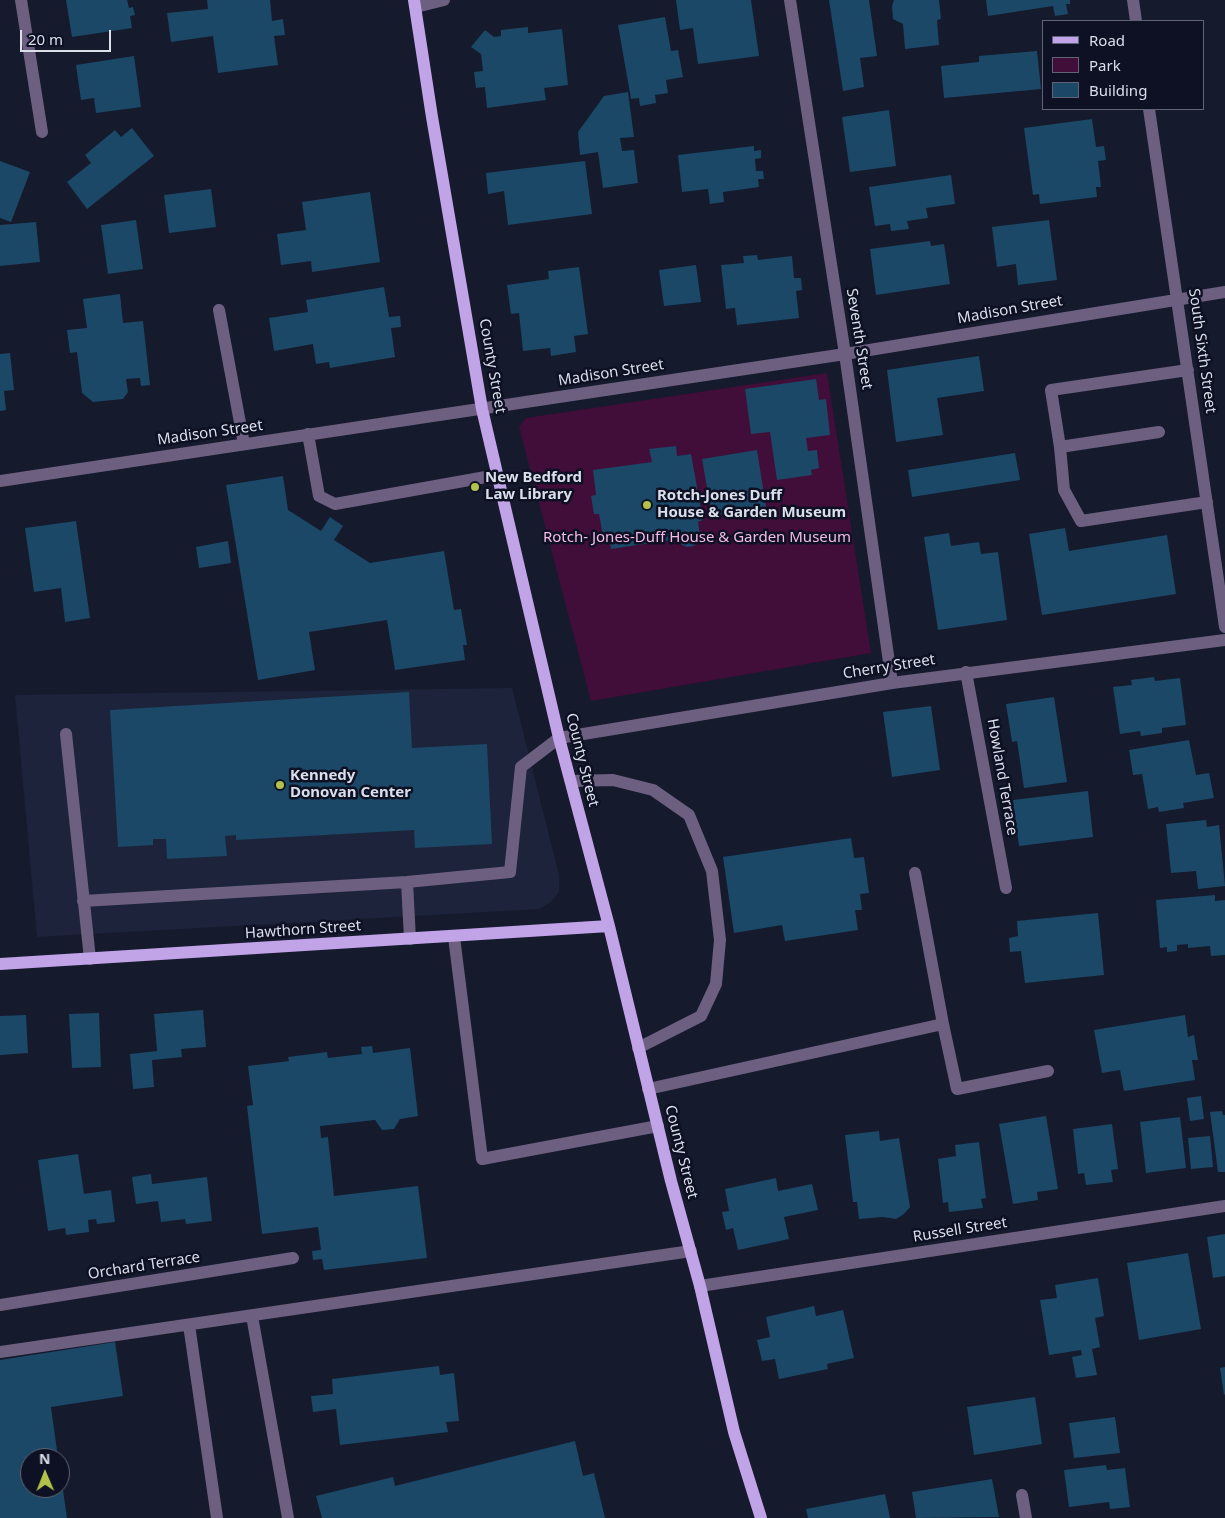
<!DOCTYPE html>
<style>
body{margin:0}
#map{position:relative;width:1225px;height:1518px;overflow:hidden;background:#161a2d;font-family:"Noto Sans",sans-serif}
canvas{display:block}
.legend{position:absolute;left:1042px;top:20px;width:162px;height:90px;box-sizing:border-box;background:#0d1123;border:1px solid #5f6373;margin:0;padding:6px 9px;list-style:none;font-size:15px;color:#dbdfec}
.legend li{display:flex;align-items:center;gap:10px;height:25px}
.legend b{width:25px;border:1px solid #5f6373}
.north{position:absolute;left:20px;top:1448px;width:50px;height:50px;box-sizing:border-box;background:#0d1123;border:1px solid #5f6373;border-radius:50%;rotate:359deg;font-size:14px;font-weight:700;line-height:20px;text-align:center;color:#dbdfec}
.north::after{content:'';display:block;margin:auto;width:18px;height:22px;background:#b3c24b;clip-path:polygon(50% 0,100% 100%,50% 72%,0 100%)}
.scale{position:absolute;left:20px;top:30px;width:91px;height:22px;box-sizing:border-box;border:2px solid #dbdfec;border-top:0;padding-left:6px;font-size:15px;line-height:18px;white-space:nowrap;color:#dbdfec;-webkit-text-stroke:4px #0d1123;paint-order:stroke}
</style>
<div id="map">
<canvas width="1225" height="1518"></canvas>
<ul class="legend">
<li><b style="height:6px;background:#c1a3e8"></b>Road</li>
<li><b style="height:14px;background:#410d39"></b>Park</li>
<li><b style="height:14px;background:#1a4866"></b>Building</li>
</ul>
<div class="north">N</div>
<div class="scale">20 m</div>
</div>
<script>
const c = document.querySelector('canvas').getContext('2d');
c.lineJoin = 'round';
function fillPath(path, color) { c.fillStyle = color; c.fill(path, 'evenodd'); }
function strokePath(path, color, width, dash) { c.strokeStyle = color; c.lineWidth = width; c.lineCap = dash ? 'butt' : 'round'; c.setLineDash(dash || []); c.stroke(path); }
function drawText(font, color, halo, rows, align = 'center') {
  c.font = font + ' "Noto Sans",sans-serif'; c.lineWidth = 5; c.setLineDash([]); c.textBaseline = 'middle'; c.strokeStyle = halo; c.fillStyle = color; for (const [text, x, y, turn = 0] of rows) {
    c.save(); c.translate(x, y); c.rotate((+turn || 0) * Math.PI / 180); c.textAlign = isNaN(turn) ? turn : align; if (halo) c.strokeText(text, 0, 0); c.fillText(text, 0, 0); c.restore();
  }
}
fillPath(new Path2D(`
 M512 688 559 875V892L551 902 539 909 37 937 15 695Z`), '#1d233b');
fillPath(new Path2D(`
 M827 373 871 653 591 701 519 427 526 418Z`), '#410d39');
fillPath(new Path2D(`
 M66 0H127L129 8 133 7 135 15 130 16 132 28 72 37Z
 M207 0H270L272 21 283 19 285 35 274 36 278 65 218 73 213 36 171 42 167 13 208 9Z
 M676 0H751L759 56 698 64 693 28 680 30Z
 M829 0H869L877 56 860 58 864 87 843 91Z
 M894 0H939L941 19 937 20 939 45 905 49 903 24 893 19 892 6Z
 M986 0H1070V4H1066L1068 14 1055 16 1053 6 988 16Z
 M665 17 671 51 678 50 683 77 666 80 668 93 655 95 656 103 640 106 639 98 631 99 618 25Z
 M528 27V33L562 29 568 85 544 88 546 100 487 108 485 87 476 88 474 72 483 71 481 54 471 47 485 30 494 37 501 36V30Z
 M1037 51 1041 89 944 98 941 66 979 62V56Z
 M134 56 141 107 96 113 94 98 81 100 76 65Z
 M628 92 634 137 620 138 622 151 634 150 638 183 603 188 598 152 580 155 578 132 604 96Z
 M889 110 896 166 850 172 842 117Z
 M1092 119 1096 147 1104 146 1106 160 1098 161 1101 187H1096L1097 197 1040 204 1039 194 1033 195 1024 128Z
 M132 128 154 156 87 209 67 182 91 163 85 155 115 130 121 137Z
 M754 146V151L761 150V158L755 159 756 171H763L764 179H758L759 187 723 192 724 202 710 204 708 189 682 192 678 155Z
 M0 161 30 172 11 222 0 218Z
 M585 161 592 214 508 225 504 191 488 194 486 173Z
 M951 175 955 204 926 208 928 218 907 221 909 229 891 231 890 224 875 226 869 187Z
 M211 189 216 227 169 233 164 195Z
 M370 192 380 262 312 272 311 261 281 265 277 234 306 230 302 202Z
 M136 220 143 269 108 274 101 225Z
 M1049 220 1057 280 1018 285 1016 264 997 267 992 227Z
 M36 222 40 262 0 266V225Z
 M930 241 931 246 944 244 950 284 876 295 870 249Z
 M757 255 758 260 792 256 794 278H801L802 290 796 291 799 318 737 325 735 308 726 309 721 265 744 263 743 256Z
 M696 265 701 302 664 306 659 270Z
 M579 267 588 334 574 336 576 352 551 356 550 348 523 351 519 313 511 314 507 285 549 279 548 271Z
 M384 287 389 317 400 316 401 327 391 328 395 357 330 368 329 362 316 364 313 344 274 351 269 318 308 312 306 300Z
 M120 294 123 323 143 321 150 385 141 386 140 378 126 379 128 392 123 399 93 402 82 393 77 352 70 353 67 330 87 328 83 299Z
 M10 353 14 390 4 391 6 410 0 411V354Z
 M979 356 984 391 937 398 943 435 896 442 887 370Z
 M816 379 819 400 826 399 830 435 806 438 808 451 817 450 819 468 811 470 812 475 777 480 770 432 751 434 745 389Z
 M676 446 677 456 691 454 703 520 698 522 700 535 698 542 694 546 687 547 682 545 678 539 611 549 609 535 603 536 599 514H594L591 496 596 495 593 470 652 462 649 449Z
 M757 450 766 507 712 516 702 459Z
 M1015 453 1020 480 912 497 908 470Z
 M283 476 288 510 321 531 330 517 343 526 334 540 370 563 444 551 454 610 461 609 467 645H463L465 660 395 670 387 620 309 632 315 670 258 680 226 485Z
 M76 521 90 618 65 622 61 588 34 592 25 528Z
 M1065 528 1069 551 1167 535 1176 594 1042 615 1029 534Z
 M949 533 951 546 979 542 981 554 998 552 1007 620 938 630 924 537Z
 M228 541 231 563 199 568 196 547Z
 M1154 677 1155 681 1180 678 1186 725 1162 728V733L1141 736 1140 731 1120 734 1113 687 1132 685 1131 680Z
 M409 692 412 748 487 744 492 844 415 848 414 830 236 840V835L225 836 227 856 167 859 166 839H153V845L118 847 110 710Z
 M1054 697 1067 782 1024 788 1017 741 1012 742 1006 704Z
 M931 706 940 770 892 777 883 712Z
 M1189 740 1196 775 1209 773 1214 798 1183 803 1184 808 1159 812 1158 807 1148 809 1142 774 1133 775 1129 750Z
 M1088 791 1093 837 1019 846 1013 800Z
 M1206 820 1207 827 1219 825 1225 886 1198 889 1196 871 1171 873 1166 824Z
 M851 838 854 858 864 857 869 893 860 894 862 910H855L858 930 785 941 782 925 734 933 723 857Z
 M1215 895V901L1225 900V955L1211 956 1210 946 1188 948V944L1177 945V951L1167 952V947L1160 948 1156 900Z
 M1098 913 1104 975 1025 983 1021 951 1010 952 1009 938 1018 936 1017 921Z
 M203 1010 206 1047 181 1049 182 1057 152 1060 154 1087 133 1089 130 1054 157 1051 154 1014Z
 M99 1013 101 1067 72 1068 69 1014Z
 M26 1015 28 1053 0 1055V1016Z
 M1185 1015 1188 1037 1194 1035 1198 1060H1192L1195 1080 1124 1091 1120 1070 1102 1073 1094 1030Z
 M372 1046 373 1053 410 1048 418 1116 400 1119 394 1129 382 1130 375 1120 320 1126 321 1138 328 1137 334 1196 418 1186 427 1258 324 1270 322 1259 313 1260 312 1251 321 1250 318 1227 262 1234 247 1106 253 1105 248 1066 289 1061 288 1057 327 1052 328 1058 362 1054 361 1047Z
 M1201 1096 1204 1119 1190 1121 1187 1098Z
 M1222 1111 1223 1115H1225V1172H1218L1210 1112Z
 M1046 1116 1058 1189 1037 1192 1038 1200 1013 1204 999 1124Z
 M1180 1117 1186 1168 1146 1173 1140 1122Z
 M1112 1124 1118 1169 1111 1170 1113 1182 1086 1185 1084 1173 1078 1174 1073 1129Z
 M879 1131 880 1141 899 1138 910 1207 904 1214 896 1219 883 1217 859 1219 857 1202H853L845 1135Z
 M1210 1136 1213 1167 1191 1169 1188 1138Z
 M979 1142 986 1198 981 1199 983 1208 949 1212 948 1202 943 1203 938 1159 956 1156 955 1145Z
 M78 1154 84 1194 111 1190 115 1222 97 1224 96 1219 88 1220 89 1232 66 1235 65 1228 48 1231 38 1160Z
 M151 1174 152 1184 207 1177 212 1221 186 1224 185 1219 161 1222 158 1201 136 1204 132 1177Z
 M776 1178 778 1191 812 1184 818 1210 784 1217 789 1239 738 1250 733 1228 726 1230 722 1212 729 1211 725 1189Z
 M1225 1234V1276L1213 1278 1207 1237Z
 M1188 1253 1201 1329 1139 1340 1127 1263Z
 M1098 1278 1104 1316 1095 1318 1100 1347 1092 1349 1097 1375 1076 1378 1072 1357 1082 1355 1081 1350 1049 1355 1040 1300 1057 1298 1055 1285Z
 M814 1306 816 1316 843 1310 854 1358 827 1364 828 1369 779 1379 775 1359 762 1361 757 1340 770 1337 766 1317Z
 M115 1342 123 1396 51 1407 58 1458H30V1488H60L61 1476 67 1518H0V1360Z
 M439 1366 440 1375 454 1373 459 1421 446 1422 448 1432 340 1445 336 1409 313 1412 311 1396 333 1394 332 1379Z
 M1225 1367V1394L1224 1395 1220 1368Z
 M1035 1397 1042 1444 974 1455 967 1407Z
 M1115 1417 1120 1453 1074 1458 1069 1423Z
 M575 1441 583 1476 594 1473 605 1518H322L316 1496 393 1477 395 1486Z
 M1106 1465 1107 1470 1125 1468 1130 1507 1110 1509 1109 1502 1069 1507 1064 1470Z
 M992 1479 999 1517 916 1518 912 1492Z
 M885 1494 890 1518H808L806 1509Z`), '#1a4866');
strokePath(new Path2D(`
 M21 0 42 132
 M790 0 845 354 892 683
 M1133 0 1136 21
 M416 7 444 0
 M1149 109 1225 627
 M219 310 244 444
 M1188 370 1051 390 1060 447 1064 490 1081 521 1207 502
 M308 434 319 496 335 504 497 475
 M1060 447 1159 432
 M0 481 845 354 1225 292
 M966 672 1006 888
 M66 734 90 959
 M571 781 613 780 653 790 689 815 712 871 720 940 716 984 701 1016 638 1048
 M407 882 410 939
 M83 901 407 882 510 872 521 767 559 738 892 683 1225 640
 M454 937 482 1159 658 1126
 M943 1024 957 1089 1048 1071
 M648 1089 943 1024 915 873
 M700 1286 1225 1206
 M0 1305 293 1258
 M252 1316 288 1518
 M189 1325 217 1518
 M0 1352 691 1251
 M1022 1495 1026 1518`), '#6d5f80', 12);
strokePath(new Path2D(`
 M414 0 432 117 482 409 559 738 609 926 671 1181 700 1286 734 1432 761 1518
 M0 964 609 926`), '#c1a3e8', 12);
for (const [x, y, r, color] of [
 [475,487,5,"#b3c24b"],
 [647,505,5,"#b3c24b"],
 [280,785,5,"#b3c24b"]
]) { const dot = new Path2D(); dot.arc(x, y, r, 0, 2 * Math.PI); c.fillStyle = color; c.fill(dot); strokePath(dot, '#0d1123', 2); }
drawText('15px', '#dbdfec', '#0d1123', [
 ["Madison Street",1010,310,-10],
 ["Seventh Street",859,339,81],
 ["South Sixth Street",1202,351,82],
 ["County Street",492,366,80],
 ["Madison Street",611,373,-9],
 ["Madison Street",210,433,-8],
 ["Cherry Street",889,667,-9],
 ["County Street",582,760,76],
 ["Howland Terrace",1002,777,80],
 ["Hawthorn Street",303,930,-4],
 ["County Street",681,1152,76],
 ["Russell Street",960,1230,-9],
 ["Orchard Terrace",144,1266,-9]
]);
drawText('bold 15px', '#dbdfec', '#0d1123', [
 ["New Bedford",485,478],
 ["Law Library",485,495],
 ["Rotch-Jones Duff",657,496],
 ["House & Garden Museum",657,513],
 ["Kennedy",290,776],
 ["Donovan Center",290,793]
], 'left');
drawText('15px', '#f5bae7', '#0d1123', [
 ["Rotch- Jones-Duff House & Garden Museum",697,538]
]);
</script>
